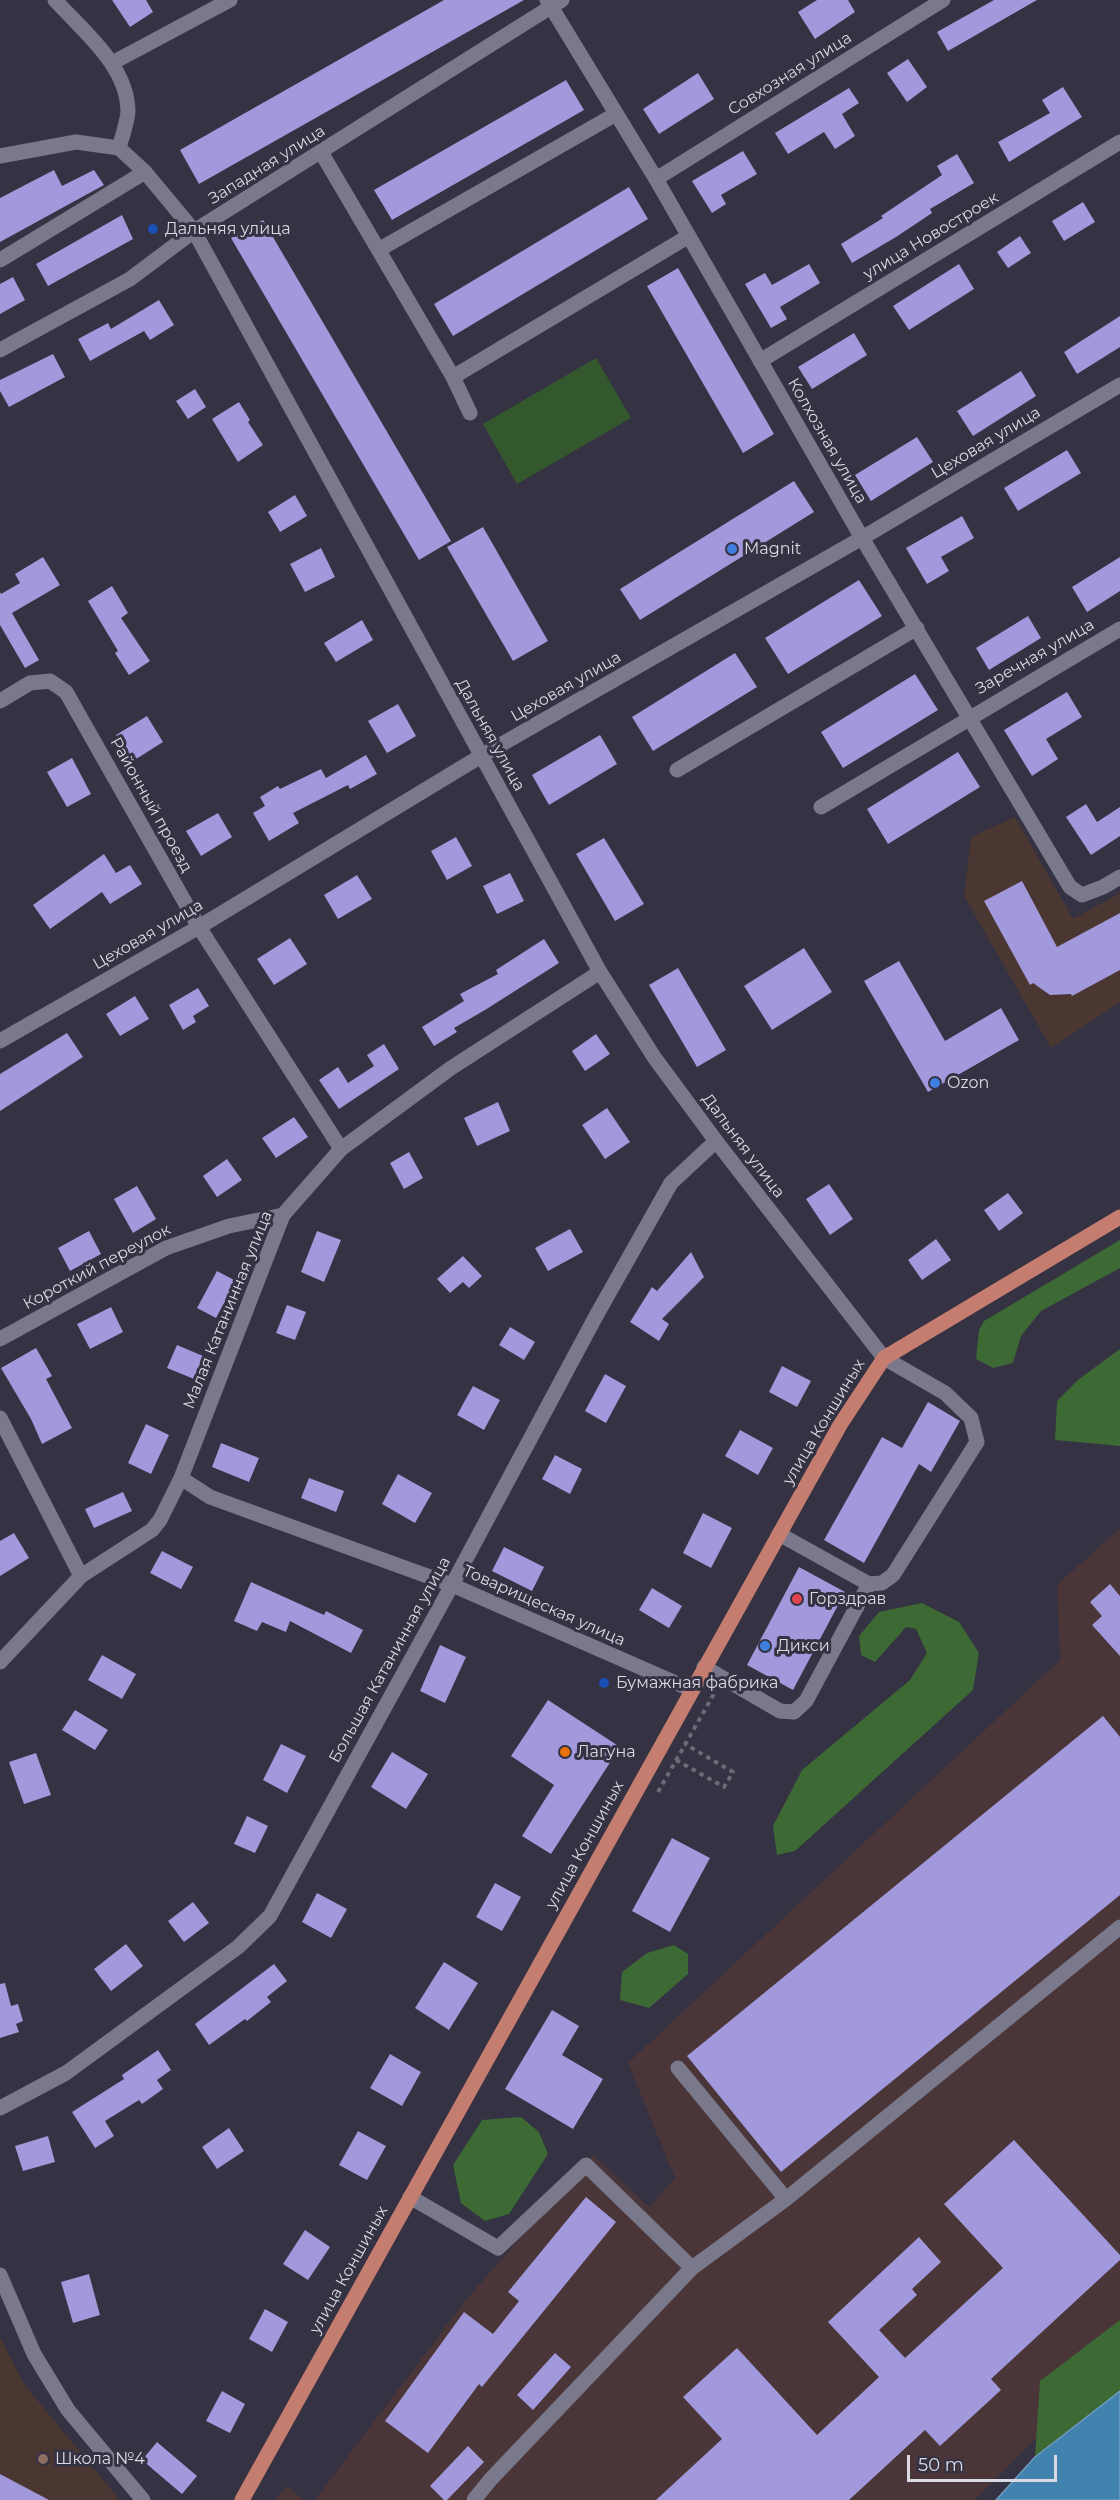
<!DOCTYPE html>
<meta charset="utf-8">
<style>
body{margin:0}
#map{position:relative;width:1120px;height:2500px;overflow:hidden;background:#343243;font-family:Montserrat,sans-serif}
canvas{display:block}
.scale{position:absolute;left:907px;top:2455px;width:150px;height:27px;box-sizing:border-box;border:3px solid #dadae5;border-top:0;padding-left:8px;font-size:18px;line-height:21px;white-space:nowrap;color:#dadae5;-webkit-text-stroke:4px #343243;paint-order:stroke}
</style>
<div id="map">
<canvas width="1120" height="2500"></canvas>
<div class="scale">50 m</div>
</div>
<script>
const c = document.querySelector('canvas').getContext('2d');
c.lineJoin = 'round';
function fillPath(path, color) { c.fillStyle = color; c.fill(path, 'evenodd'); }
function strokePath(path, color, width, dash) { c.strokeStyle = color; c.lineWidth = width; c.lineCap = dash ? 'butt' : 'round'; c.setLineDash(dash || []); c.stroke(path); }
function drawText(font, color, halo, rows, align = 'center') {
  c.font = font + ' Montserrat,sans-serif'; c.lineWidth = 6; c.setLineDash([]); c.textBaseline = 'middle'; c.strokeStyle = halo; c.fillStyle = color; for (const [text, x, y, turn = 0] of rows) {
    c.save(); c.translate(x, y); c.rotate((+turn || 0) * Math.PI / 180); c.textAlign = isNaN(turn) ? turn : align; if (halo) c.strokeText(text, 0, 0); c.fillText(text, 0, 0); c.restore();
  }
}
fillPath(new Path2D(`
 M1120 1528V2354L975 2500H315L465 2301 593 2155 649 2207 675 2178 628 2063 1060 1660 1057 1585Z
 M286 2486 305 2500H276Z`), '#4a3638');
fillPath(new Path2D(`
 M1015 817 1073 919 1120 893V1002L1051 1048 964 896 971 837Z
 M0 2337 24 2384 120 2500H0Z`), '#4b3732');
fillPath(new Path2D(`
 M596 358 631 418 517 484 483 424Z`), '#34582e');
fillPath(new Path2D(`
 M1120 1240V1268L1041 1311 1021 1336 1013 1363 993 1368 976 1359 979 1330 984 1321Z
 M1120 1349V1446L1055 1440 1057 1401 1079 1379Z
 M922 1603 959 1622 979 1653 973 1690 795 1851 777 1855 773 1826 802 1770 910 1680 927 1653 916 1629 906 1627 875 1662 861 1655 859 1636 879 1612Z
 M674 1945 688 1954V1974L649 2008 620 2000 622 1972 647 1953Z
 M521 2117 539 2132 548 2154 509 2214 485 2221 461 2203 453 2165 482 2120Z
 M1120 2320V2391L1035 2457 1040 2381Z`), '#3c6934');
const water = new Path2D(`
 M1120 2391V2500H996L1035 2457Z`);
fillPath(water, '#4182af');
strokePath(water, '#6f9cbf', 1.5);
fillPath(new Path2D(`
 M112 0H146L153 12 130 27Z
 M444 0H524L199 184 180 150Z
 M817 0H848L855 12 815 39 798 12Z
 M994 0H1037L948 51 937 32Z
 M908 59 927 87 907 102 887 73Z
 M698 73 714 99 659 134 643 109Z
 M566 80 584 110 392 220 374 190Z
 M1063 87 1082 117 1009 162 998 142 1050 113 1042 100Z
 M849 88 859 103 842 114 855 136 835 149 824 132 788 154 775 133Z
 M743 151 757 174 721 195 726 204 712 213 692 181Z
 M957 154 974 183 930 209 932 213 896 237 852 263 841 244 883 218 881 216 942 175 937 166Z
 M54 170 62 186 94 170 104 185 0 242V198Z
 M629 187 648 219 453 336 434 304Z
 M1083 202 1095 222 1064 241 1052 221Z
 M122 215 133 239 48 286 36 264Z
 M263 220 451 541 419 560 231 238Z
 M1020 236 1031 253 1008 268 997 252Z
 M809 264 820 283 780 307 787 319 771 328 745 284 765 273 772 285Z
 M959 264 974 289 909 330 893 306Z
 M678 268 774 434 743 453 647 286Z
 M13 277 25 300 0 314V284Z
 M159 300 174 325 150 340 144 331 90 361 78 339 108 323 111 329Z
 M1120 316V347L1077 374 1064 352Z
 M854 333 867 355 812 389 798 367Z
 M53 354 65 377 9 407 0 391V380Z
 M1021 371 1036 396 973 436 957 411Z
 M195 389 206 407 188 419 176 401Z
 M239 402 250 420 248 422 263 445 238 462 212 419Z
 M917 437 933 462 871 501 855 475Z
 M1067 450 1081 473 1018 511 1004 488Z
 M794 481 814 512 640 620 620 589Z
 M295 495 307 516 280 532 268 512Z
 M962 516 974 538 941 557 949 571 927 584 906 548Z
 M483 527 548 641 513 661 447 547Z
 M321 548 335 577 305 592 290 564Z
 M43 557 60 585 12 613 39 660 25 668 0 625V592L1 594 20 583 15 574Z
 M1120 557V591L1087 612 1072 587Z
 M859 580 882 616 788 674 765 638Z
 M112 586 128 613 121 618 150 661 129 675 115 653 118 651 88 601Z
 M1028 616 1041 638 989 670 976 648Z
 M362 620 373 640 336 662 324 643Z
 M735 653 757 687 653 751 632 717Z
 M915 674 938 710 843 768 821 732Z
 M1067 692 1082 717 1046 739 1058 759 1032 776 1004 730Z
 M398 704 416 736 387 753 368 721Z
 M147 716 163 742 133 761 116 735Z
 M600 735 617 764 549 805 532 775Z
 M958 752 980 787 888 844 867 809Z
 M366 755 377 774 350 789 348 785 293 813 299 823 269 841 253 813 265 806 260 797 278 786 280 789 321 769 326 778Z
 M72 758 91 794 67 807 47 772Z
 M1086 804 1097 822 1120 807V836L1091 855 1066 817Z
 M218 813 232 837 201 856 186 831Z
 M456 837 472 866 447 880 431 851Z
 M604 838 644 904 615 921 576 854Z
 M104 854 116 873 130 865 142 884 110 904 102 892 50 929 33 905Z
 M510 873 524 901 497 914 483 886Z
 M357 875 372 899 338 919 324 895Z
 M1022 881 1057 947 1120 913V970L1072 996 1071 994 1050 995 1033 983 1030 985 984 901Z
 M290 938 307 964 274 985 257 959Z
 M544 939 559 963 485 1010 454 1028 457 1032 434 1046 422 1027 464 1001 460 994 498 974 496 970Z
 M804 948 832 992 772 1030 744 986Z
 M899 961 945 1041 1001 1008 1019 1040 928 1092 864 981Z
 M678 968 726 1050 697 1067 649 985Z
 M198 988 209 1006 193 1016 196 1022 183 1030 169 1005Z
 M135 996 149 1019 120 1036 106 1014Z
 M67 1033 83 1057 0 1111V1074Z
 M596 1034 610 1054 585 1071 572 1051Z
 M384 1044 399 1069 339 1109 319 1080 338 1067 348 1083 374 1066 367 1055Z
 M498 1102 510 1131 477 1146 464 1118Z
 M607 1108 630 1142 605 1159 582 1125Z
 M294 1117 308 1137 276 1158 262 1138Z
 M409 1152 423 1178 404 1189 390 1163Z
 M227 1159 242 1180 217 1197 203 1176Z
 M829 1184 853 1219 830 1235 806 1199Z
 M137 1186 156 1219 133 1233 114 1199Z
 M1008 1193 1023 1213 999 1231 984 1210Z
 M570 1229 583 1252 548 1271 535 1248Z
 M89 1231 101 1254 70 1271 58 1248Z
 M317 1231 341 1240 324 1282 301 1272Z
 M936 1239 951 1260 922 1280 908 1260Z
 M691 1252 704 1277 662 1319 669 1324 659 1341 630 1322 652 1287 657 1291Z
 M463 1256 482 1276 469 1288 463 1282 450 1293 437 1279Z
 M217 1271 236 1281 216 1318 197 1308Z
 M287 1305 306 1312 295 1340 276 1333Z
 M111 1307 123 1332 90 1349 77 1324Z
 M510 1327 535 1342 524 1360 499 1345Z
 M177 1345 203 1356 194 1379 167 1368Z
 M36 1348 52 1376 46 1379 72 1428 42 1444 31 1419 1 1368Z
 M782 1366 811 1381 797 1407 769 1392Z
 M605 1374 626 1386 606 1423 585 1411Z
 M473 1386 500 1400 484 1430 457 1415Z
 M928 1402 960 1421 931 1472 919 1464 864 1563 824 1540 882 1437 902 1448Z
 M146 1424 169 1435 151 1474 128 1463Z
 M740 1430 773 1448 758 1475 725 1456Z
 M221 1443 259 1458 249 1482 212 1467Z
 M555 1455 582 1469 570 1494 542 1479Z
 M398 1474 432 1493 415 1523 382 1504Z
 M309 1478 344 1491 336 1512 301 1498Z
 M123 1492 132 1511 94 1528 85 1509Z
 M703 1513 732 1528 711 1568 683 1553Z
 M14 1533 29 1558 0 1576V1541Z
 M504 1547 544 1567 532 1591 492 1571Z
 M162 1551 193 1567 181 1589 150 1573Z
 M799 1567 845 1592 793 1690 747 1665Z
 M251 1582 324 1615 326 1611 363 1630 351 1653 290 1621 286 1632 262 1622 257 1631 234 1621Z
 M1110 1584 1120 1596V1656L1092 1625 1102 1616 1090 1602Z
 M652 1588 682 1606 669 1628 639 1610Z
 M440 1645 466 1657 445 1703 420 1691Z
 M102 1655 136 1674 122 1699 88 1680Z
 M548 1700 620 1747 551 1854 522 1836 554 1785 511 1756Z
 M75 1710 108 1730 95 1750 62 1730Z
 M1103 1716 1120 1737V1895L781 2172 687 2056Z
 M281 1744 306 1756 287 1793 263 1780Z
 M392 1752 428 1774 406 1809 371 1787Z
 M36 1753 51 1795 24 1804 9 1762Z
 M247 1816 268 1826 255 1853 234 1844Z
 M672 1838 710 1858 670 1932 632 1911Z
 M495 1883 521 1897 502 1931 476 1917Z
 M317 1893 347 1909 331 1938 302 1922Z
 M193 1902 209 1923 184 1942 168 1921Z
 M126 1944 143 1966 111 1991 94 1969Z
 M444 1962 478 1983 449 2030 415 2008Z
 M274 1964 287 1981 267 1997 271 2002 247 2021 245 2019 209 2045 195 2024Z
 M5 1983 11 2006 18 2004 23 2021 16 2024 19 2032 0 2038V1984Z
 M552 2010 579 2026 562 2055 603 2079 573 2129 505 2089Z
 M158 2050 171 2070 157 2080 163 2089 142 2104 139 2100 105 2121 114 2136 95 2148 72 2112 124 2079 122 2075Z
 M390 2054 421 2072 402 2106 370 2088Z
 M229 2128 244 2151 217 2169 202 2147Z
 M358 2131 386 2146 367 2180 339 2165Z
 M48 2136 55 2162 23 2171 15 2146Z
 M1014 2140 1120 2255V2260L991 2379 1001 2390 940 2446 925 2430 849 2500H656L722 2439 683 2397 737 2348 817 2435 879 2377 828 2322 919 2237 941 2262 912 2289 917 2295 879 2330 905 2358 1003 2268 944 2204Z
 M586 2197 616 2222 482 2387 479 2384 428 2453 385 2421 464 2312 493 2334 519 2301 508 2292Z
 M305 2230 330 2247 308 2280 283 2264Z
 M89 2274 100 2315 73 2323 61 2282Z
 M265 2309 288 2322 272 2352 249 2339Z
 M555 2353 571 2367 533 2410 517 2395Z
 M222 2391 245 2404 230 2433 206 2421Z
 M157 2442 197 2476 182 2494 142 2460Z
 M468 2446 484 2462 447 2500H444L430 2486Z
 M0 2474 49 2500H0Z`), '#a199db');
strokePath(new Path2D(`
 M676 1760 724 1787 733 1772 685 1744
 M658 1792 715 1692`), '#6b6a79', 4, [4.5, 4.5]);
strokePath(new Path2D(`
 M55 0C83 31 128 66 128 112 127 123 122 137 119 148
 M547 0 656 179 862 538 1070 887 1082 895 1103 887 1120 877
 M112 63 230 0
 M321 152 453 377 470 413
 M0 156 76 142 119 148 145 172 194 231 600 972 654 1057 716 1141 884 1358 945 1393 971 1418 977 1442 893 1575 882 1583 869 1584 779 1534
 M656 179 943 0
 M380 249 616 114
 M0 260 145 172
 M0 350 130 279 194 231 562 0
 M760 361 1120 142
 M453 377 689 236
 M0 701 30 683 50 681 66 692 199 927 341 1149
 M677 770 917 628
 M821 807 1120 629
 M0 1041 199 927 481 756 862 538 1120 385
 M0 1339 166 1248 229 1226 283 1215
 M0 1418 81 1576
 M181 1478 210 1497 452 1585 692 1690
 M0 1662 81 1576 152 1530 160 1520 181 1478 283 1215 341 1149 451 1068 600 972
 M704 1667 780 1711 794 1712 806 1701 869 1584
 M0 2108 66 2073 238 1947 270 1916 452 1585 596 1316 671 1183 716 1141
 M410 2197 498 2248 586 2165 692 2268
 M786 2199 1120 1927
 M0 2275 34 2354 68 2410 143 2500
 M474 2500 490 2480 692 2268 786 2199 678 2068`), '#7a798c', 15);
strokePath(new Path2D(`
 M242 2500 840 1425 884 1358 1120 1217`), '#c57d6f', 15);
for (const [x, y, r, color] of [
 [153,229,6,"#1a4fb4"],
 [732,549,6,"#3f7fe0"],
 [935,1083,6,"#3f7fe0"],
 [797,1599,6,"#e0444e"],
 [765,1646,6,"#3f7fe0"],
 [604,1683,6,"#1a4fb4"],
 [565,1752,6,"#e8710a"],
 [43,2459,6,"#8d6e63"]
]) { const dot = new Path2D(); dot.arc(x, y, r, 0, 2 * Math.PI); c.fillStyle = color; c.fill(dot); strokePath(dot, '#343243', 2); }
drawText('16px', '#dadae5', '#343243', [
 ["Совхозная улица",790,74,-32],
 ["Западная улица",267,165,-32],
 ["улица Новостроек",931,236,-31],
 ["Колхозная улица",827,441,60],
 ["Цеховая улица",986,443,-31],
 ["Заречная улица",1035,657,-30],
 ["Цеховая улица",566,687,-30],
 ["Дальняя улица",490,735,61],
 ["Районный проезд",151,805,61],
 ["Цеховая улица",148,935,-30],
 ["Дальняя улица",743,1146,53],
 ["Короткий переулок",97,1267,-28],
 ["Малая Катанинная улица",228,1310,-68],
 ["улица Коншиных",824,1422,-59],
 ["Товарищеская улица",544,1606,24],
 ["Большая Катанинная улица",390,1660,-61],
 ["улица Коншиных",585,1845,-61],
 ["улица Коншиных",349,2270,-61]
]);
drawText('16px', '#dadae5', '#343243', [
 ["Дальняя улица",165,229],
 ["Magnit",744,549],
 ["Ozon",947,1083],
 ["Горздрав",809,1599],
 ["Дикси",777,1646],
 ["Бумажная фабрика",616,1683],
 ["Лагуна",577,1752],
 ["Школа №4",55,2459]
], 'left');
</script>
